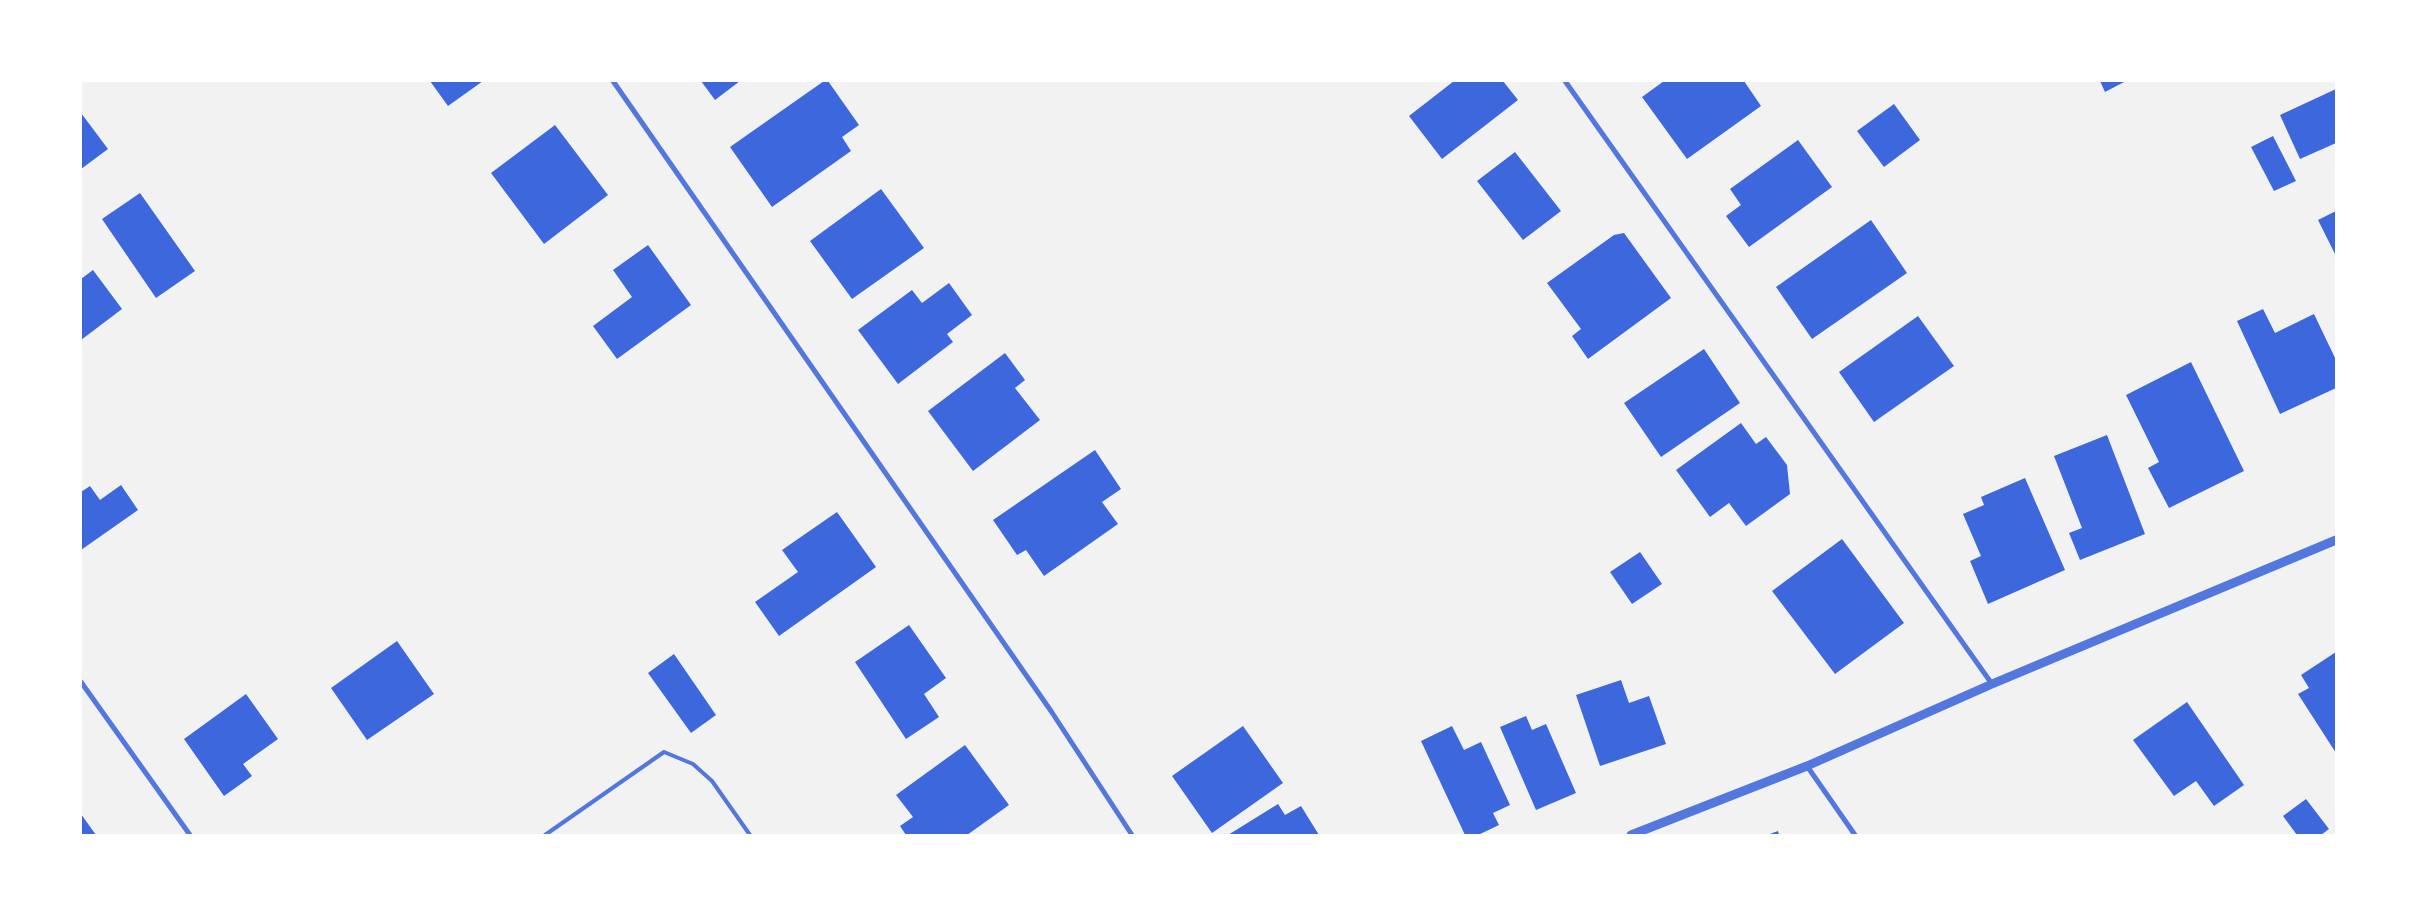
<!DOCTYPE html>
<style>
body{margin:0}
#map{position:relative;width:2417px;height:916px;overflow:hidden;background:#f2f2f2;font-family:Raleway,sans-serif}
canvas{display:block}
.frame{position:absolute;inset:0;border:82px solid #fff;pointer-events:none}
</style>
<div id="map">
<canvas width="2417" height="916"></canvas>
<div class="frame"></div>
</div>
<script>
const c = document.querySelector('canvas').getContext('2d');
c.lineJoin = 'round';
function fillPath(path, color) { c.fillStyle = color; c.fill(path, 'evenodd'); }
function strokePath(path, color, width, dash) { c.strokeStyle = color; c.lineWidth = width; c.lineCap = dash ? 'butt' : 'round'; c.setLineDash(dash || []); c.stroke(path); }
fillPath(new Path2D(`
 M430 81H483L448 106Z
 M701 81H740L715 100Z
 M824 81H828L859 125 842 137 851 151 772 207 730 147Z
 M1454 81H1503L1518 100 1442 159 1409 116Z
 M1664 81H1744L1761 106 1687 159 1642 97Z
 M2100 81H2126L2105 92Z
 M2336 89V143L2300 159 2280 115Z
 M1894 104 1920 140 1884 167 1857 131Z
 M81 113 108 149 81 169Z
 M555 125 608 195 544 244 491 173Z
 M2273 136 2296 181 2274 191 2251 147Z
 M1798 140 1832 187 1749 247 1726 216 1741 205 1730 189Z
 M1515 152 1561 211 1523 240 1477 181Z
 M881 189 924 248 852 299 810 241Z
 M140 193 195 271 156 298 102 219Z
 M2336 211V256L2318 220Z
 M1871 220 1907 273 1812 339 1776 287Z
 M1624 233 1671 298 1588 359 1572 336 1581 329 1547 283 1614 235Z
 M648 245 691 305 617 359 593 326 632 297 613 270Z
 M93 270 122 309 81 340V279Z
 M949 283 972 315 947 334 953 342 898 384 858 330 912 290 922 303Z
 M2263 309 2275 333 2314 314 2336 360V388L2280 414 2237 321Z
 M1918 316 1954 366 1874 422 1839 372Z
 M1704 349 1740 403 1661 457 1624 403Z
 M1005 353 1025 380 1015 388 1040 420 973 471 928 411Z
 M2191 362 2244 471 2169 508 2148 468 2159 462 2126 395Z
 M1741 423 1756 444 1766 437 1787 465 1790 494 1746 526 1729 503 1710 517 1676 470Z
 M2107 435 2145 534 2080 560 2069 533 2082 528 2054 456Z
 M1095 450 1121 489 1102 502 1118 524 1044 576 1026 550 1017 555 993 520Z
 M2025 478 2065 570 1988 604 1970 561 1981 556 1963 514 1984 505 1981 497Z
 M121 485 138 510 81 550V492L90 486 100 500Z
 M837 512 876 567 779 636 755 602 798 572 782 550Z
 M1842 539 1904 623 1835 674 1772 591Z
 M1640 552 1662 584 1632 604 1610 572Z
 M909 625 946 678 924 694 939 717 906 739 855 662Z
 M397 641 434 694 367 740 331 688Z
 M2336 652V753L2298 694 2309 688 2301 675Z
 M674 654 716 715 691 733 648 673Z
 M1621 680 1629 703 1649 696 1666 744 1600 766 1576 695Z
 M246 694 278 739 243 764 252 776 224 796 184 739Z
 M2187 702 2244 785 2214 806 2196 781 2174 796 2133 740Z
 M1526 716 1532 730 1546 724 1576 793 1536 810 1500 727Z
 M1243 726 1283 783 1212 833 1172 776Z
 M1452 726 1464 750 1481 742 1510 805 1493 813 1499 825 1478 835H1465L1421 741Z
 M965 745 1009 805 967 835H906L900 826 913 817 896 795Z
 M2306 799 2329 829 2321 835H2297L2283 816Z
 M1278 804 1285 815 1301 806 1319 835H1228Z
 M81 814 96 835H81Z
 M1778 831 1779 835H1767Z`), '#3d67dc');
strokePath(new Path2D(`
 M545 835 664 752 693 764 712 781 750 835`), '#5277de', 4);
strokePath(new Path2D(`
 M613 81 1051 711 1132 835
 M1565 81 1992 684
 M81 682 190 835
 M1807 766 1855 835`), '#5277de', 5);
strokePath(new Path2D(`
 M1631 835 1807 766 1992 684 2336 540`), '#5277de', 9);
</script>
